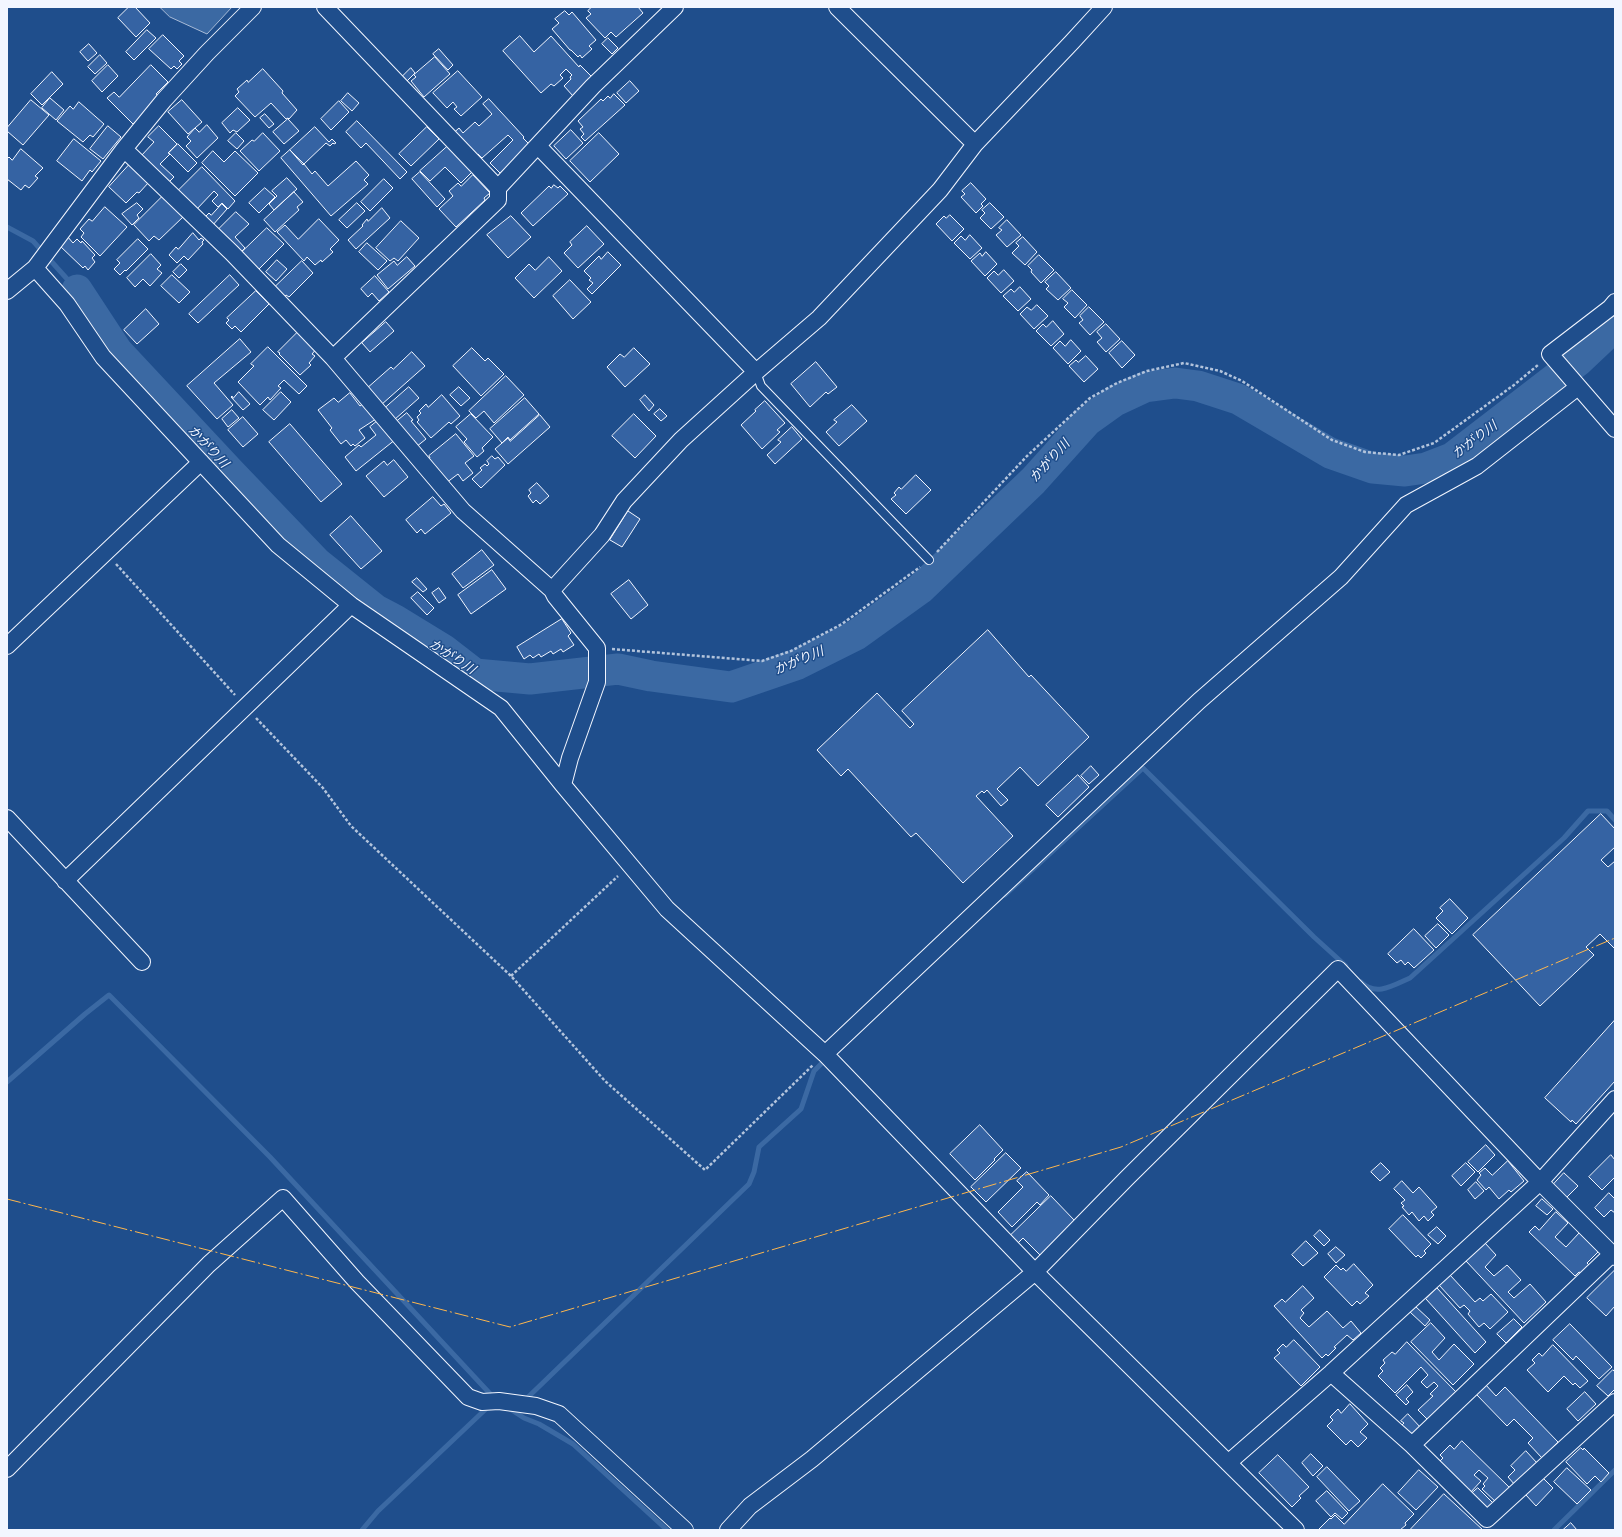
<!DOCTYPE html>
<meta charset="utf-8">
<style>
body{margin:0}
#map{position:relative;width:1622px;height:1537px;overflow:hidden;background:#1f4e8c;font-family:Karla,sans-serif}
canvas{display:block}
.frame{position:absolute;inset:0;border:8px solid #f2f6ff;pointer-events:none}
</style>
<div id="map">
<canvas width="1622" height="1537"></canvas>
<div class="frame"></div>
</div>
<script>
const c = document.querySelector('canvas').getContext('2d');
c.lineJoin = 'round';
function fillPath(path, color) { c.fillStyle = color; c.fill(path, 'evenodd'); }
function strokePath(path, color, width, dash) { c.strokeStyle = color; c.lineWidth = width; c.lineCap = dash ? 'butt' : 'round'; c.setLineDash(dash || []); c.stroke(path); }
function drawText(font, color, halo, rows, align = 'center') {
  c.font = font + ' Karla,"Noto Sans JP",sans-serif'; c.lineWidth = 3; c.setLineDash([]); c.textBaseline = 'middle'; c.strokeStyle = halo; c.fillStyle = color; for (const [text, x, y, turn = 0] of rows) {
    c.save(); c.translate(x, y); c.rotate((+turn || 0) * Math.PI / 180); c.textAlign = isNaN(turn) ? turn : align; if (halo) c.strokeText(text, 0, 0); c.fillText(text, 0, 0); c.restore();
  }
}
const water = new Path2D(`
 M160 7H232L207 34 170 17Z`);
fillPath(water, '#3b69a3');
strokePath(water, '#a8bbd7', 1);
strokePath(new Path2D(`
 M7 227 33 241 77 290
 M1005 895 1143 768 1314 937 1346 966
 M1361 982C1376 997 1394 985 1410 978L1564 838 1588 811H1607L1615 820
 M7 1082 85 1014 109 995 270 1157 494 1398
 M524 1401 749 1184 754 1172 759 1147 801 1109 814 1071 827 1058
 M507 1407 524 1418 539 1424 573 1444 667 1530
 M362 1530 378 1511 489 1406
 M1554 1530 1615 1470`), '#3b69a3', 5);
strokePath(new Path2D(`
 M77 290 117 351 229 471 316 562 376 610 395 620 444 650 475 674 530 679 618 669 651 676 731 687 798 664 856 635 920 589 1033 481 1087 421 1115 401 1145 387 1175 383 1198 386 1238 399 1330 453 1373 468 1405 471 1426 468 1452 458 1578 361 1615 326`), '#3b69a3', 31);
const building = new Path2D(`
 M129 7H135L150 23 136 37 118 18Z
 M592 7H638L643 13 616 37 611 32 605 38 586 18 591 14 588 11Z
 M565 11 569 15 572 12 596 40 589 46 592 49 582 58 580 55 578 57 571 50H570L552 29 559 23 555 19Z
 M147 30 156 38 134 60 126 52Z
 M163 35 184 56 179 61 182 64 177 69 174 66 171 69 149 49Z
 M520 36 534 52 551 36 579 67 580 65 593 78 573 96 564 86 571 79 570 77 572 75 566 69 560 75 563 78 554 86 551 84 541 93 503 51Z
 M608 38 618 48 612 54 602 44Z
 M89 44 97 53 88 61 80 52Z
 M439 49 453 65 448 70 433 54Z
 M100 55 107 63 95 74 88 67Z
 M435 57 450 74 424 97 411 81 416 77 414 75Z
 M108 65 118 76 102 92 92 81Z
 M151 65 168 82 156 94 160 97 133 124 107 98 114 92 119 97Z
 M411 68 415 73 406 82 402 77Z
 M263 69 283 91 282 93 297 110 289 119 288 118 286 119 271 103 255 117 235 96 239 92 237 89 247 80 248 82Z
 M458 71 482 97 461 116 454 109 457 107 453 102 447 108 433 93Z
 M52 72 63 84 42 105 31 94Z
 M630 81 639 91 626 103 617 93Z
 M348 93 359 103 352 111 341 101Z
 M614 94 625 105 585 141 581 137 584 134 580 129 583 127 578 121 601 99 603 101 608 96 610 98Z
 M50 98 64 110 56 120 42 108Z
 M489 99 524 137 523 138 530 145 500 173 490 163 513 140 508 135 482 158 478 154 473 158 449 137 459 128 463 133 475 122 479 126 492 114 483 104Z
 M31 100 49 115 23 145 7 131V128Z
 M182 100 202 122 188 134 168 112Z
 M339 101 349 112 331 130 321 119Z
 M79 102 104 124 93 137 90 135 83 142 57 121 70 106 73 109Z
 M238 108 250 120 237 132 233 130 230 133 222 123Z
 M265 114 274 124 269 128 260 118Z
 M288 119 299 131 284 144 273 132Z
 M357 121 407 172 400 179 366 143 361 148 346 132Z
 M207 125 218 138 197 158 186 146 191 141 187 137 195 128 199 132Z
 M108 126 121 137 103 159 90 149Z
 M159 126 177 144 168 153 170 154 160 164 174 177 168 183 141 156 154 142 148 137Z
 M315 127 329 142 332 139 336 143 334 144 333 143 330 146 326 143 304 164 290 150Z
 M427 127 439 139 411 166 399 154Z
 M571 130 583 143 566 159 554 146Z
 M236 133 244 141 237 149 228 141Z
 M263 133 280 151 259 171 240 151 252 140 254 141Z
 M599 133 619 154 590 182 570 161Z
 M74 139 101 161 92 172 90 170 82 181 57 161Z
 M178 144 197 163 188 172 169 153Z
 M448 146 472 172 461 183 445 167 430 181 420 171Z
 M21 149 43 168 35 176 38 178 29 188 25 185 21 190 7 179V159L9 157 12 160Z
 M290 150 303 165 304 164 312 174 315 171 328 186 356 161 369 175 364 180 368 184 331 216 281 158Z
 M213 151 224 162 235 151 258 173 235 196 202 163Z
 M130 164 149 182 139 193 137 192 126 203 109 187Z
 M202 167 235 201 228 209 222 203 218 207 212 201 218 195 214 191 195 211 176 193Z
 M420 172 445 199 437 207 412 179Z
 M473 175 490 193 484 198 485 200 456 227 439 209 453 196 449 191 458 183 461 186Z
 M287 178 297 189 274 210 269 204 277 196 272 191Z
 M384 179 393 188 370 211 361 202Z
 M971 183 986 199 981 204 983 206 976 213 961 197 965 194 962 191Z
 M554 185 558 188 560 186 568 194 533 226 521 213 549 186 551 188Z
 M265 188 275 197 259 213 249 203Z
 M294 192 303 202 297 207 299 210 275 232 264 220Z
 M164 195 184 216 159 240 154 236 149 241 134 225Z
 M137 203 143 209 137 215 139 218 132 225 122 214Z
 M357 203 365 211 347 228 339 220Z
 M990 203 1004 217 991 229 980 218 985 213 982 210Z
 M222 204 227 209 212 226 204 218 209 213 211 215Z
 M105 207 127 227 100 256 81 237 84 233 80 229 89 219 92 221Z
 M382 208 390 218 356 249 348 240 363 226 362 225 367 219 368 221Z
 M236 212 249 224 235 237 245 248 237 256 215 233Z
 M950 215 964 229 952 241 936 224 944 216 946 218Z
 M511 216 531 237 508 258 487 235Z
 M319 219 339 240 330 249 333 252 322 262 321 260 315 265 307 257 304 261 277 232 285 225 298 239Z
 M1007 220 1021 235 1007 247 996 235 1002 230 999 228Z
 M401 221 419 238 398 261 394 258 390 261 376 248Z
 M587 226 604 244 578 268 564 253 572 245 570 242Z
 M267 228 284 244 257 271 240 254Z
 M193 233 199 240 201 238 204 240 202 242 203 244 188 260 184 256 177 263 169 255 176 247 178 249Z
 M970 235 982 248 970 259 954 243 961 236 965 240Z
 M67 236 73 243 77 239 81 243 82 241 95 255 92 258 95 262 88 270 85 266 83 268 59 245Z
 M1023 237 1037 252 1025 265 1012 253 1019 246 1016 243Z
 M138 239 148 249 126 271 125 270 120 275 114 269 120 263 117 260Z
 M367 243 387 261 378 270 359 252Z
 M608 252 621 265 592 294 587 289 593 283 589 280 591 278 584 271 599 256 601 259Z
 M986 252 997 264 985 276 971 261 980 253 982 256Z
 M151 254 161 265 157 269 162 273 150 286 143 279 135 287 127 278Z
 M1039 255 1054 270 1041 283 1031 272 1032 270 1028 266Z
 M407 257 415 266 388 289 377 275 394 261 397 265Z
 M549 257 562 271 534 298 515 278 529 264 535 270Z
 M277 260 287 269 276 281 266 272Z
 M302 261 313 273 289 297 286 295 284 298 274 288Z
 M181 264 187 270 179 278 173 272Z
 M1004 270 1014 281 1001 293 987 278 994 271 998 275Z
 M1056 272 1071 288 1058 300 1046 289 1049 286 1045 282Z
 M172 275 190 292 179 303 161 286Z
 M230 275 239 285 198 323 189 314Z
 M375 276 389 292 379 301 372 293 368 297 361 289Z
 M570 280 591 302 573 319 553 296Z
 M1020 287 1031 299 1018 311 1003 296 1011 289 1014 292Z
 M1072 290 1087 305 1075 318 1064 307 1068 303 1063 299Z
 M256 291 269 304 241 332 235 326 232 329 226 323 229 320 227 318Z
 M1037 305 1048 316 1034 329 1020 314 1027 307 1031 310Z
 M1089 307 1104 322 1090 335 1079 323 1083 320 1080 316Z
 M146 309 159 324 137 344 124 330Z
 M1053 321 1064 334 1051 346 1036 331 1043 324 1046 327Z
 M386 322 394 331 370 352 362 343Z
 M1106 324 1120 339 1106 352 1097 342 1102 338 1097 332Z
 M301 329 318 347 312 354 315 356 309 363 311 365 300 375 279 354 280 353 278 352Z
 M240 339 251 352 214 383 233 405 217 419 187 386Z
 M1071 340 1081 351 1068 364 1053 348 1060 341 1065 346Z
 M1122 341 1135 355 1122 368 1109 353Z
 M268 347 307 386 299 394 284 380 278 386 281 388 270 400 268 397 260 405 238 382 254 366 251 364Z
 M472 348 485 361 488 358 504 374 481 396 453 366Z
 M634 348 650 364 625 387 607 367 620 354 624 357Z
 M412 352 425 366 381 405 366 389 391 367 393 369Z
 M1086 356 1098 369 1084 382 1069 366 1076 360 1078 362Z
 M816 362 837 387 828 394 826 392 810 407 791 384Z
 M506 376 524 395 494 423 484 411 476 418 469 411Z
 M409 387 419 398 394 420 384 409Z
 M459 387 470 398 461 406 450 395Z
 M239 392 250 404 243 410 231 397 232 396 233 398Z
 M281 392 291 402 274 420 263 410Z
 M350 393 360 406 364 403 376 419 359 430 365 438 355 446 353 444 351 446 346 440 341 444 330 430 332 428 318 410 334 398 338 402Z
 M442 395 460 416 451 424 449 422 431 438 417 422 419 420 417 417 421 413 419 411 426 404 428 407Z
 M645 395 654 405 649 411 640 400Z
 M525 398 539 414 510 440 508 437 502 443 490 429Z
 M765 401 785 423 777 430 780 432 762 449 741 425 756 411 755 410Z
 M852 405 867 421 839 446 826 432 837 422 834 420Z
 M660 409 667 416 661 421 654 414Z
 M232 410 239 418 228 427 222 419Z
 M407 413 413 420 411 421 426 439 416 447 396 422Z
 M471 414 493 437 482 448 484 451 477 457 464 442 467 439 456 427Z
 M634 414 656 436 635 458 612 436Z
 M540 415 550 427 508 464 495 449 508 438 510 441Z
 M243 417 258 434 243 447 228 430Z
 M380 419 396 439 356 471 345 457 359 445 361 447 376 435 370 427Z
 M290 424 342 484 321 502 269 442Z
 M792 427 802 439 775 464 767 455 781 442 778 440Z
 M456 434 474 456 465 463 473 473 463 481 458 474 446 483 427 460 430 458 429 456Z
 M492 456 495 459 498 457 505 465 481 488 472 479 482 470 480 468 485 464 487 466 489 464 487 461Z
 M394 460 408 477 384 497 366 476 384 461 387 465Z
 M916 475 931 490 906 514 891 499 896 495 894 493 899 487 901 489Z
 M537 483 549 496 540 504 536 500 533 503 528 496 531 493 529 490Z
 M433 497 441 506 444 504 451 513 425 534 421 529 417 533 406 520Z
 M628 511 640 519 622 547 610 540Z
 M351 516 382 551 361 569 330 535Z
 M482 550 494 565 463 588 452 574Z
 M492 570 506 589 471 614 458 595Z
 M417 578 427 589 423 592 412 582Z
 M629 580 648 605 631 619 611 594Z
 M439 588 446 598 439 603 432 593Z
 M418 592 434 608 427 615 411 598Z
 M562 619 571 633 568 636 574 645 563 652 561 649 553 654 551 651 541 657 539 654 533 658 530 655 524 659 517 647Z
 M988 630 1029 677 1031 675 1089 737 1038 786 1020 767 997 789 1008 800 1001 806 987 790 984 793 982 791 976 796 1013 836 963 883 916 833 911 837 848 769 841 776 817 750 877 693 910 728 914 724 902 711Z
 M1091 766 1099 775 1089 784 1081 776Z
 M1078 775 1089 787 1058 817 1046 805Z
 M1601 814 1615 829V847L1601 860 1608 867 1615 861V949L1600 934 1586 947 1594 955 1540 1006 1473 935Z
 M1450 899 1468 918 1452 934 1436 918 1443 911 1440 908Z
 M1438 924 1449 935 1436 948 1425 936Z
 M1414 929 1434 950 1414 968 1408 962 1405 965 1401 960 1397 963 1388 954Z
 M1615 1020V1081L1576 1124 1572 1120 1571 1122 1545 1098Z
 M980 1125 1003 1150 994 1159 995 1160 975 1180 950 1154Z
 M1486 1145 1495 1155 1478 1172 1468 1162Z
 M1006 1153 1021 1168 986 1202 971 1187Z
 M1611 1155 1615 1160V1177L1602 1190 1589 1177Z
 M1508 1161 1524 1181 1511 1192 1509 1190 1499 1199 1489 1187 1486 1190 1477 1180 1481 1175 1479 1173 1485 1168 1492 1175Z
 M1381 1163 1390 1172 1380 1181 1371 1172Z
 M1466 1163 1475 1172 1461 1186 1452 1176Z
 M1027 1172 1049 1195 1040 1205 1037 1202 1012 1227 998 1212 1023 1187 1017 1181Z
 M1564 1173 1578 1186 1566 1198 1553 1185Z
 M1402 1181 1413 1193 1419 1187 1437 1207 1431 1212 1434 1215 1428 1221 1424 1216 1419 1221 1412 1212 1409 1215 1402 1207 1404 1206 1401 1203 1405 1200 1394 1189Z
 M1476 1182 1484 1191 1475 1199 1468 1190Z
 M1609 1193 1615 1199V1213L1611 1210 1604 1217 1595 1208Z
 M1051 1196 1075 1221 1040 1255 1023 1238 1018 1243 1011 1235Z
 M1542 1199 1553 1209 1547 1215 1536 1206Z
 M1556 1212 1568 1223 1555 1237 1566 1247 1579 1233 1598 1252 1587 1263 1589 1265 1581 1273 1579 1272 1575 1276 1529 1232 1535 1226 1539 1230Z
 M1403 1215 1431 1244 1424 1251 1426 1253 1421 1258 1418 1255 1416 1257 1389 1229Z
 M1437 1227 1446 1236 1438 1244 1428 1235Z
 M1320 1230 1330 1240 1324 1246 1314 1236Z
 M1306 1241 1318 1253 1303 1266 1292 1255Z
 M1485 1243 1496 1255 1485 1267 1494 1276 1507 1265 1521 1280 1508 1292 1514 1298 1530 1284 1546 1302 1524 1323 1466 1261Z
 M1336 1247 1345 1255 1336 1263 1328 1254Z
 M1354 1264 1373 1285 1365 1293 1369 1296 1360 1304 1357 1301 1352 1306 1324 1277 1336 1265 1341 1270 1343 1268 1346 1271Z
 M1615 1270V1306L1606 1316 1587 1298Z
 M1450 1275 1475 1302 1480 1298 1483 1301 1491 1294 1508 1312 1490 1329 1484 1323 1479 1327 1468 1314 1470 1311 1464 1305 1460 1308 1439 1285Z
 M1303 1286 1314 1298 1301 1310 1304 1313 1300 1318 1309 1327 1327 1311 1343 1328 1351 1321 1361 1333 1353 1340 1347 1335 1334 1347 1336 1348 1328 1356 1326 1354 1322 1358 1274 1306 1282 1299 1285 1302Z
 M1437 1288 1486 1342 1475 1353 1426 1299Z
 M1415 1306 1430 1320 1425 1326 1410 1312Z
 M1514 1319 1522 1327 1506 1343 1497 1334Z
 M1431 1323 1445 1338 1432 1352 1439 1360 1454 1344 1474 1364 1453 1385 1411 1342Z
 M1570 1324 1612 1367 1599 1379 1576 1356 1573 1360 1553 1340Z
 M1294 1340 1320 1367 1301 1386 1274 1358 1280 1353 1277 1350 1283 1344 1286 1347Z
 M1407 1342 1457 1393 1429 1421 1418 1410 1433 1396 1430 1394 1438 1386 1434 1382 1427 1388 1421 1382 1428 1375 1421 1367 1395 1393 1378 1376 1383 1371 1380 1368 1385 1363 1383 1360 1392 1352 1395 1354Z
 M1553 1345 1588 1381 1580 1388 1575 1383 1573 1385 1564 1376 1548 1392 1527 1370 1535 1363 1532 1360 1539 1353 1542 1356Z
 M1613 1370 1615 1372V1389L1608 1396 1597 1386Z
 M1485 1384 1496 1396 1505 1387 1558 1442 1542 1458 1528 1443 1533 1438 1514 1419 1507 1426 1475 1393Z
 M1407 1385 1413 1392 1406 1399 1409 1402 1406 1405 1396 1395Z
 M1585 1392 1596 1404 1578 1421 1567 1409Z
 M1350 1404 1368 1424 1360 1432 1367 1438 1358 1447 1351 1440 1346 1445 1327 1426 1333 1420 1330 1417 1338 1409 1341 1413Z
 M1408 1414 1421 1428 1409 1440 1398 1429 1404 1423 1401 1421Z
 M1462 1441 1511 1489 1497 1503 1482 1489 1485 1486 1483 1484 1488 1478 1479 1470 1474 1475 1481 1481 1470 1493 1437 1464 1443 1458 1440 1455 1450 1445 1454 1449Z
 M1581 1448 1583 1450 1584 1448 1609 1473 1601 1482 1595 1476 1587 1484 1566 1462Z
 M1526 1451 1537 1463 1515 1485 1508 1477 1515 1470 1511 1466Z
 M1311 1454 1323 1466 1313 1476 1302 1463Z
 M1278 1455 1309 1487 1299 1496 1301 1498 1292 1507 1259 1473Z
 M1327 1467 1360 1501 1349 1511 1317 1477Z
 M1567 1468 1591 1490 1577 1504 1554 1482Z
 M1419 1470 1438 1487 1416 1510 1398 1493Z
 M1543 1478 1553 1488 1536 1506 1526 1495Z
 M1383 1484 1414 1514 1405 1523 1406 1525 1400 1530H1318L1330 1518 1331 1519 1335 1515 1344 1524Z
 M1478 1488 1494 1504 1489 1509 1487 1507 1486 1508 1471 1494Z
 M1327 1491 1348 1513 1342 1519 1335 1513 1331 1517 1316 1501Z
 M1444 1494 1483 1530H1410Z
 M1571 1523 1577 1530H1563Z`);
fillPath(building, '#3563a3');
strokePath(building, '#f2f6ff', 1);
const lane = new Path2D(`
 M756 372 761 386 929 560`);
const street = new Path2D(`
 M325 7 498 188
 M837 7 975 144
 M538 146 756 372
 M124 149 232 253 333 358 463 511 552 590 555 596 597 648V682L570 758 563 785
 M35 268 67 304 103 357 278 545 351 605 501 708 563 785 667 909 825 1054 1035 1272 1296 1530
 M7 291 35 268 124 149 164 100 207 53 253 7
 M1615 302 1610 308 1550 354 1615 429
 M333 358 498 200V188L593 86 675 7
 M552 590 602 535 624 501 681 440 756 372 819 318 940 190 975 144 1072 42 1104 7
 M7 646 201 462
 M7 818 142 962
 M65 881 351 605
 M825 1054 1199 701 1341 577 1406 505 1477 466 1578 387
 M1331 1373 1412 1445 1487 1519 1615 1402
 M1412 1445 1612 1254
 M1228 1463 1331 1373 1540 1182 1615 1099
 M7 1469 209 1264 283 1198 357 1282 468 1397 482 1402 499 1401 536 1406 559 1414 685 1530
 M728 1530 750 1506 812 1459 1035 1272 1127 1178 1338 969 1540 1182 1615 1257`);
strokePath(lane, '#f2f6ff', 10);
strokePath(street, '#f2f6ff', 18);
strokePath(new Path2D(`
 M937 552 1027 456 1090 398 1117 383 1147 371 1184 363 1220 371 1242 381 1332 440 1365 452 1399 455 1434 443 1514 385 1538 365
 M116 564 235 695
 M612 649 762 661 791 651 842 624 920 567
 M256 718 323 788 351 826 511 976 605 1081 705 1170 813 1065
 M511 976 618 876`), '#b3c4dc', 2.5, [3, 2]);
strokePath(lane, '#1f4e8c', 8);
strokePath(street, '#1f4e8c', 16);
strokePath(new Path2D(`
 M7 1199 510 1327 1121 1147 1615 938`), '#ffb74d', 1, [14, 3, 2, 3]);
drawText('italic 13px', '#f2f6ff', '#1f4e8c', [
 ["かがり川",1475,440,-37],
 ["かがり川",208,447,47],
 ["かがり川",1050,461,-48],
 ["かがり川",452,657,33],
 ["かがり川",799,661,-23]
]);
</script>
